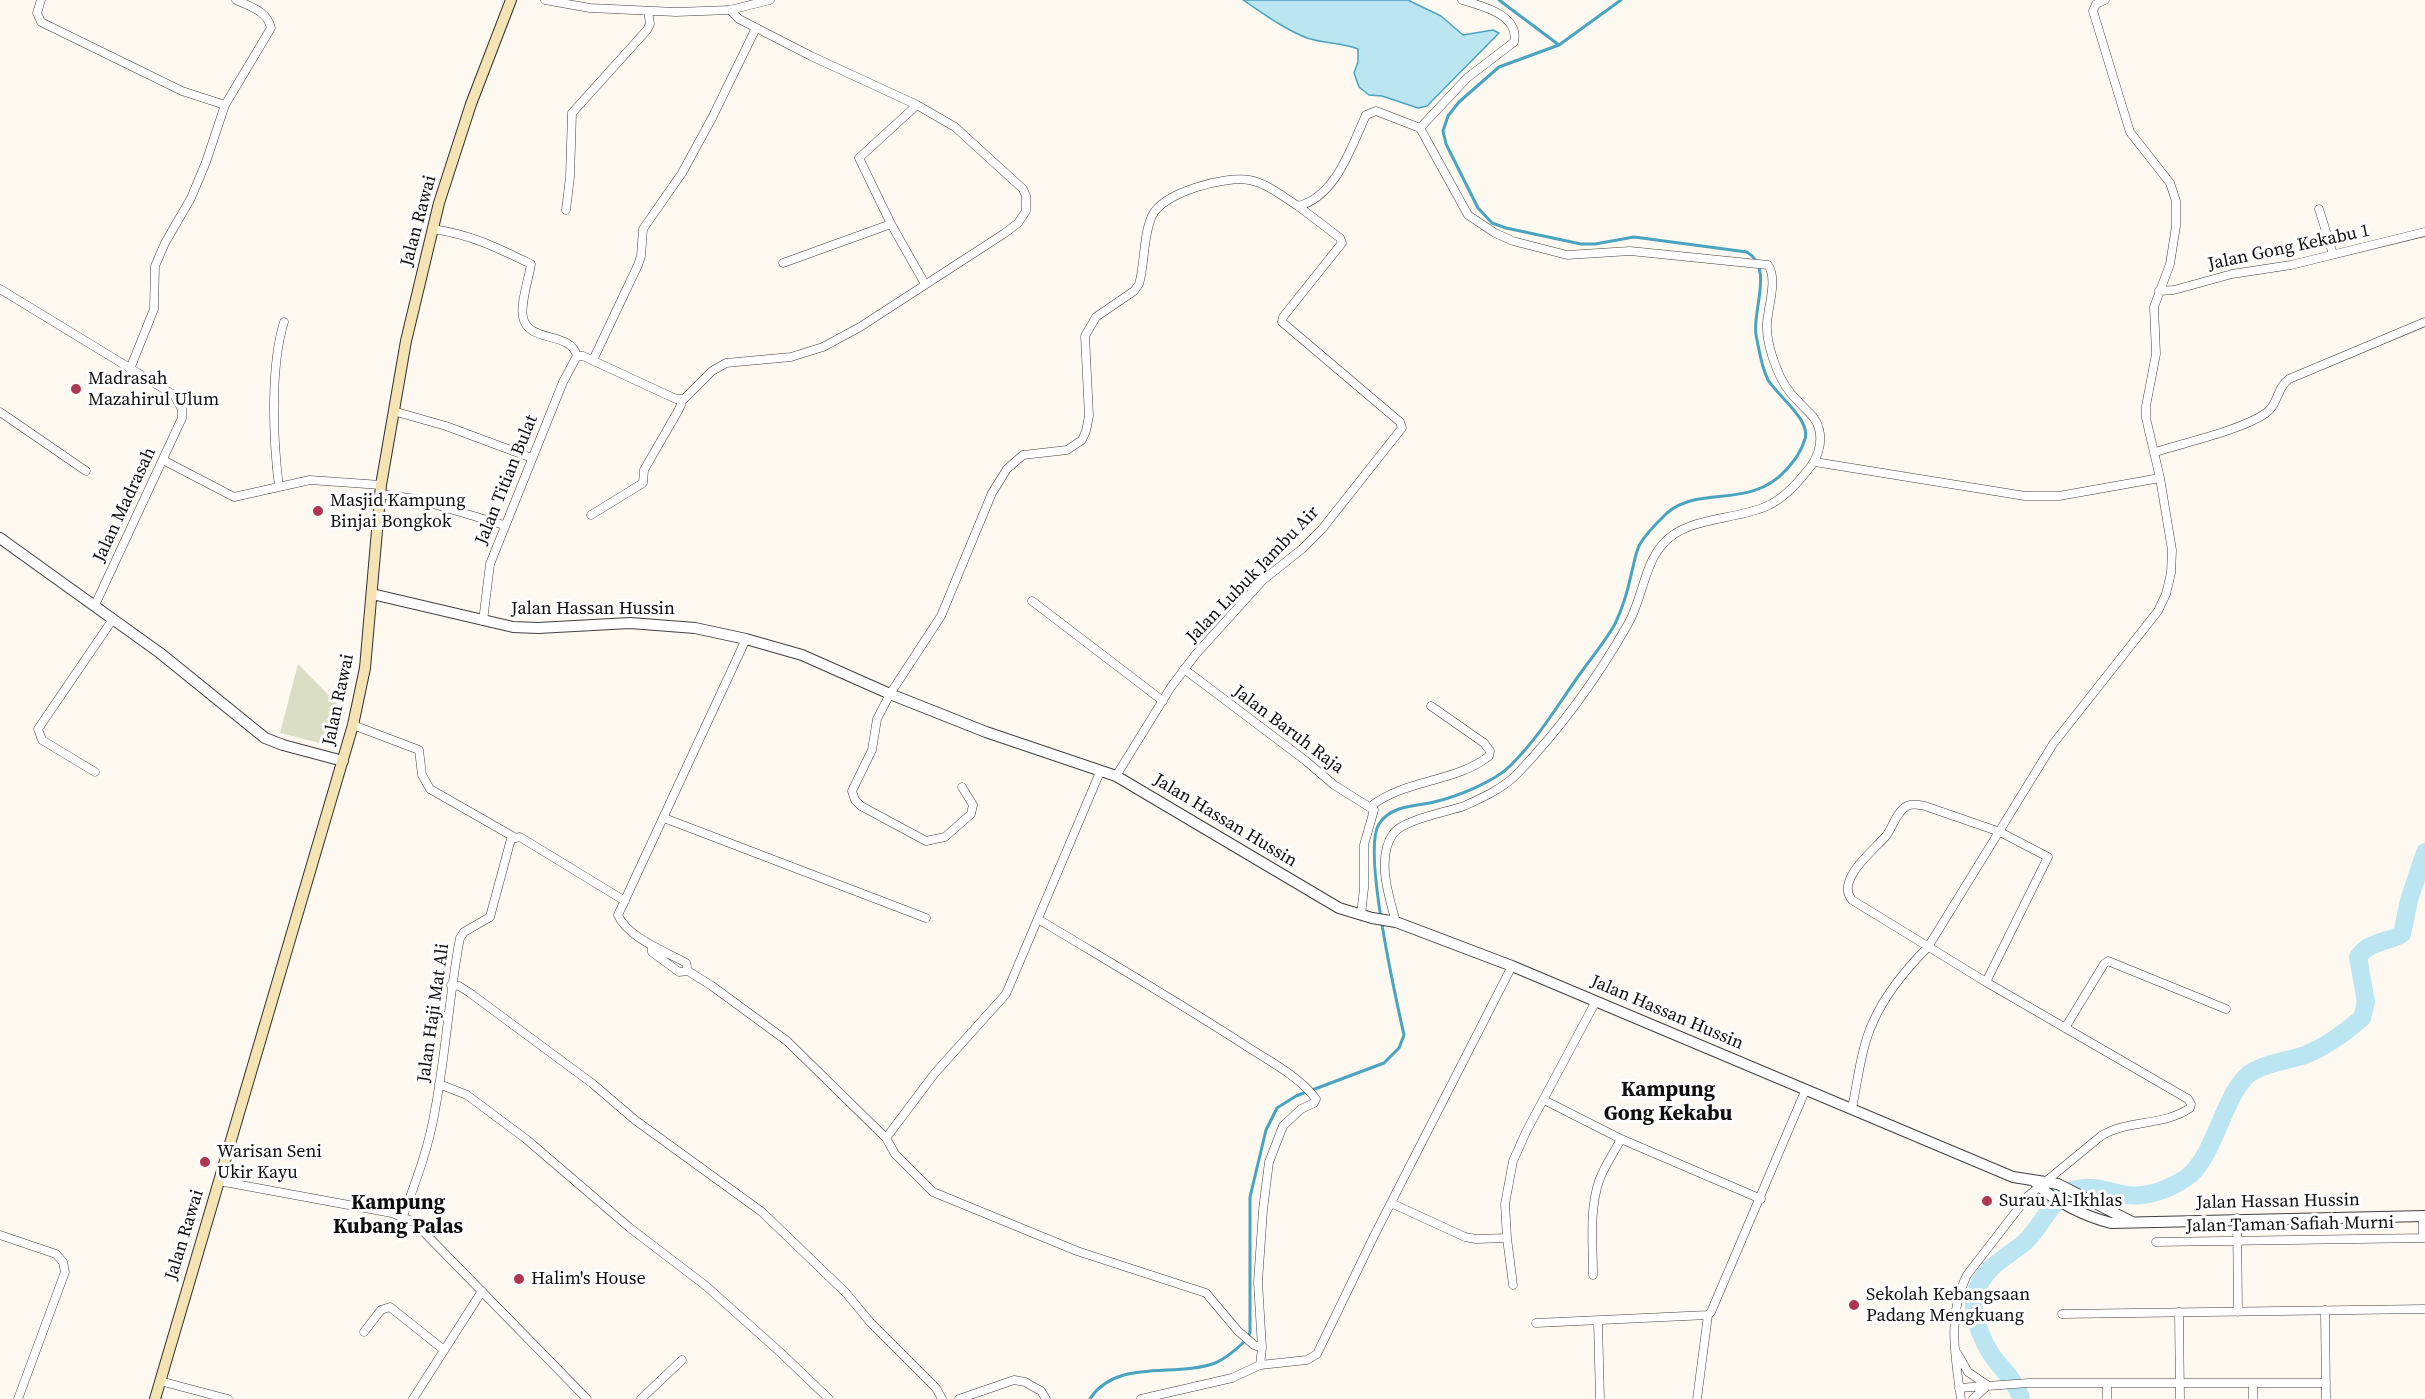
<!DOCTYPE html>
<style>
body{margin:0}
canvas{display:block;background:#fdf9f1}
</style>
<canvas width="2425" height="1399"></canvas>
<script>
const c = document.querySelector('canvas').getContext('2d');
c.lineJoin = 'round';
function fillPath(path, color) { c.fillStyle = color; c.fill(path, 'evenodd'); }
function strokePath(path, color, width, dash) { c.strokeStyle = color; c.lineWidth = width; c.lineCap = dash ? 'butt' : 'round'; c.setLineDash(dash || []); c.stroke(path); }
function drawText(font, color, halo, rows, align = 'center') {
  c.font = font + ' "Source Serif 4",serif'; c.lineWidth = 6; c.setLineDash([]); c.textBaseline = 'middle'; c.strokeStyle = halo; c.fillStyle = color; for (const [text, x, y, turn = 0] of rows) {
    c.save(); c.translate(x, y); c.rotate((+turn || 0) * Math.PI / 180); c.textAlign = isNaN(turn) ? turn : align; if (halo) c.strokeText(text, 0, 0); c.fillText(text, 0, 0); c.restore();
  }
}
fillPath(new Path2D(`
 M298 664 345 712 335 747 280 733Z`), '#dadec4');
const water = new Path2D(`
 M1243 0H1408L1441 16 1463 35 1493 30 1499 33 1427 106 1418 108 1382 96 1369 95 1359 87 1354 73 1358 62V49C1342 42 1324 44 1307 38 1284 29 1264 14 1243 0Z`);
fillPath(water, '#bbe5f0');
strokePath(water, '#4aa4bf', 1.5);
strokePath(new Path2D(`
 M1499 0 1559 45
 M1090 1399C1116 1358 1175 1378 1215 1363 1227 1358 1239 1347 1248 1338L1250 1332V1197L1266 1130 1277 1108 1296 1096 1384 1063 1399 1048 1404 1035C1396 999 1362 850 1379 824 1391 805 1414 807 1434 802 1456 797 1494 782 1510 766 1538 739 1559 703 1582 671 1593 656 1606 640 1615 624 1622 609 1628 590 1631 575 1634 565 1635 553 1640 544 1647 532 1657 523 1667 513 1699 485 1750 510 1786 470 1795 460 1801 452 1805 439 1811 420 1778 396 1768 380 1761 366 1759 349 1756 335 1752 310 1774 268 1747 252L1634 237 1595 244H1581L1506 228 1492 223 1478 208 1446 144 1443 131 1448 116 1459 102 1499 67 1559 45 1621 0`), '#4aa4bf', 3);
strokePath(new Path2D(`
 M2021 1399C2016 1380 2001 1369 1991 1354 1982 1340 1976 1324 1974 1307 1973 1297 1979 1282 1986 1274 1996 1261 2012 1253 2025 1242 2044 1225 2050 1197 2077 1189 2092 1185 2108 1191 2122 1194 2144 1199 2168 1190 2186 1178 2215 1158 2223 1095 2249 1074 2261 1064 2290 1060 2305 1055 2327 1046 2344 1033 2362 1018L2366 1002 2358 957C2369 941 2386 943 2402 934L2409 900 2425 852`), '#bbe5f0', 18);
const minor = new Path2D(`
 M41 0 37 13 41 22 182 91 225 105
 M545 0 590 8 676 12 730 10 770 0
 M917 105 859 158 891 224 925 284
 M1420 128 1467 78 1514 42C1520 15 1482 6 1462 0
 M2319 209 2333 254
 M566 210 570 177 572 113 647 30 650 24 648 11
 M433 229C472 235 496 247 531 264 529 278 520 304 523 317 528 344 570 330 577 356
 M783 263 891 224
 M0 289 174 395 182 409V418L95 605
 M2159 291 2174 290 2232 274 2291 265 2425 232
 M577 356H583L676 399H684L712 371 726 363 791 357 823 347 860 327 1005 233 1018 223 1026 211V196L1023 189 955 127 917 105 811 56 739 19 730 10
 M593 360 638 265 641 256 643 229 682 173 712 118 756 28
 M130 369 154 309 155 266 165 243 191 198 206 162 225 105 271 28C267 11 251 7 236 0
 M393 411 446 426 532 458
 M0 412 86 471
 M2155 452C2184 443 2242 430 2266 413 2278 405 2277 387 2289 379L2425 322
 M163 460 234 497 310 480 381 485
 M1815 462 2025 496H2059L2160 478
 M279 487C273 440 270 367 284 322
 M380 494 416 499 504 525
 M591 515 643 483 644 470 678 411 681 405V400
 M1032 601 1163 701
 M483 621 490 564 563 382 577 356
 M1184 669 1306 761 1334 785 1374 810 1364 845V888L1361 915
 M353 725 419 750 422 775 430 789 514 837
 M95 772 42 740 38 729 113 619
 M1116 776 1171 687 1196 654 1263 580 1302 549 1322 529 1402 428 1400 422 1282 322 1283 317 1342 243 1340 238 1298 206
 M962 787 973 805 971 814 945 837 926 841 861 806 855 800 852 791 872 750 877 719 890 694 941 616 992 493 1007 469 1023 455 1067 450 1082 440 1086 431 1089 416 1085 336 1096 317 1134 291 1139 284C1145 264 1143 235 1152 216 1163 192 1225 176 1249 180 1267 183 1283 197 1298 206 1336 197 1351 147 1366 115L1376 111 1420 128 1468 215 1495 233 1513 241 1567 255 1630 251 1768 265C1778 279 1768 306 1767 323 1766 337 1771 354 1776 367 1781 380 1788 392 1798 401 1806 411 1816 416 1819 429 1823 444 1817 460 1807 471 1796 485 1783 499 1767 506 1734 521 1686 516 1662 545 1644 566 1642 600 1628 624 1598 677 1560 729 1518 773 1504 788 1482 798 1464 806 1447 812 1402 820 1393 834 1376 858 1389 897 1396 922
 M1370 807C1404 779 1455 783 1489 756L1490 751 1484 743 1431 706
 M664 818 926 918
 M1038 919C1106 960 1175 1000 1243 1044 1267 1060 1298 1075 1316 1099L1314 1103 1301 1109 1283 1126 1269 1162 1263 1210 1258 1282 1262 1348 1260 1365
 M652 946V952L679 972 688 971 712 986 787 1041 886 1138 935 1073 1006 994 1100 772
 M688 971 686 963C665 951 628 938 618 915L746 639
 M451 985 459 986 470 993 593 1084 635 1120 762 1212 846 1293 870 1322 936 1388 942 1399
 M2065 1028 2104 964 2108 961 2226 1009
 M439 1084 467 1095 526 1139 630 1228 706 1286 781 1353 829 1399
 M1544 1100 1621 1139 1761 1199
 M1852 1108C1858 1080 1861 1048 1873 1022 1886 993 1906 969 1928 947L2053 744 2158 611 2166 594 2171 573 2172 550 2160 478 2146 418V406L2156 354 2154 307 2170 264 2176 226V201L2170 183 2130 132 2093 11 2096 4 2105 0
 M886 1138 895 1154 933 1192 1077 1251 1206 1293 1238 1331 1254 1345 1262 1348
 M219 1181 392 1213 414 1222 587 1399
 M1391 1203 1465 1237 1476 1239 1507 1238
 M403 1216C416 1181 429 1147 435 1110 446 1053 449 995 460 938L464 932 490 917 511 839 520 837 625 901
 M2423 1216V1238
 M2237 1218 2238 1312
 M0 1235 56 1254 63 1262 65 1272 18 1399
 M2156 1242 2425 1238
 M1593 1275C1593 1244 1589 1211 1599 1181 1604 1166 1614 1153 1621 1139
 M1513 1285 1507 1238 1505 1204 1513 1161 1526 1132 1596 1001
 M2325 1310 2326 1399
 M2179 1312 2180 1399
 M2062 1314 2425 1309
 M1598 1322 1600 1399
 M1536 1323 1708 1315
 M364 1332 381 1310 390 1307 444 1350
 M1957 1353 1968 1372 1987 1385
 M160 1381 228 1399
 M2107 1383V1399
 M2253 1383V1399
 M1959 1388 2029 1383H2326
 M413 1399 482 1291
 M641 1399 682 1360
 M959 1399 1014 1380 1025 1382 1041 1391 1046 1399
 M1141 1399 1232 1378 1260 1365 1307 1360 1317 1354 1374 1236 1512 966
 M1697 1399 1708 1315 1711 1312 1806 1089
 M1961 1399C1955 1356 1947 1315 1967 1275L2028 1196 2101 1136C2128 1119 2162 1127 2190 1108L2191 1104 2188 1099 1986 982 1852 900C1835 880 1874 850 1886 836 1893 827 1896 812 1907 806 1913 803 1919 805 1925 806L2000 832 2048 857 1986 982
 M1973 1399 1987 1386`);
const tertiary = new Path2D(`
 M0 538 160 653 265 738 283 745 343 761
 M372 594 513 627 538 628 630 623 695 628 746 639 802 655 890 694 986 732 1116 776 1339 908 1372 918 1396 922 1512 966 2013 1177 2058 1184 2132 1222
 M2035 1182C2052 1201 2087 1217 2111 1223L2425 1216`);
const secondary = new Path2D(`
 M155 1399 353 725 365 668 381 485 406 341 439 203 471 104 511 0`);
strokePath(minor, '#414141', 9);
strokePath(tertiary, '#414141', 12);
strokePath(secondary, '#303030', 12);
strokePath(minor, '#fff', 8);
strokePath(tertiary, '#fff', 10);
strokePath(secondary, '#f6e3b3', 10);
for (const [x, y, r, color] of [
 [76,389,6,"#b03550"],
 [318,511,6,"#b03550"],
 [205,1162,6,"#b03550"],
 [1987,1201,6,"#b03550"],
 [519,1279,6,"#b03550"],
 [1854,1305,6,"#b03550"]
]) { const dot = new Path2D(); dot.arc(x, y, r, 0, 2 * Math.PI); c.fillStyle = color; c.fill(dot); strokePath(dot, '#fff', 2); }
drawText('18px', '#0e0e0e', '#fff', [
 ["Jalan Rawai",419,221,-75],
 ["Jalan Gong Kekabu 1",2289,248,-12],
 ["Jalan Titian Bulat",507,480,-68],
 ["Jalan Madrasah",125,505,-65],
 ["Jalan Lubuk Jambu Air",1253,575,-46],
 ["Jalan Hassan Hussin",593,609],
 ["Jalan Rawai",339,700,-78],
 ["Jalan Baruh Raja",1288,730,37],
 ["Jalan Hassan Hussin",1225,821,31],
 ["Jalan Haji Mat Ali",434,1013,-82],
 ["Jalan Hassan Hussin",1667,1013,23],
 ["Jalan Hassan Hussin",2278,1202,-1],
 ["Jalan Taman Safiah Murni",2290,1225,-1],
 ["Jalan Rawai",185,1235,-73]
]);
drawText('18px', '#0e0e0e', '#fff', [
 ["Madrasah",88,379],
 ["Mazahirul Ulum",88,400],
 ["Masjid Kampung",330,501],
 ["Binjai Bongkok",330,522],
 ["Warisan Seni",217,1152],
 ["Ukir Kayu",217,1173],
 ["Surau Al-Ikhlas",1999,1201],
 ["Halim's House",531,1279],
 ["Sekolah Kebangsaan",1866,1295],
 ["Padang Mengkuang",1866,1316]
], 'left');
drawText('bold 21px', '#0e0e0e', '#fff', [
 ["Kampung",1668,1091],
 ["Gong Kekabu",1668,1115],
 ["Kampung",398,1204],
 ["Kubang Palas",398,1228]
]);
</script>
